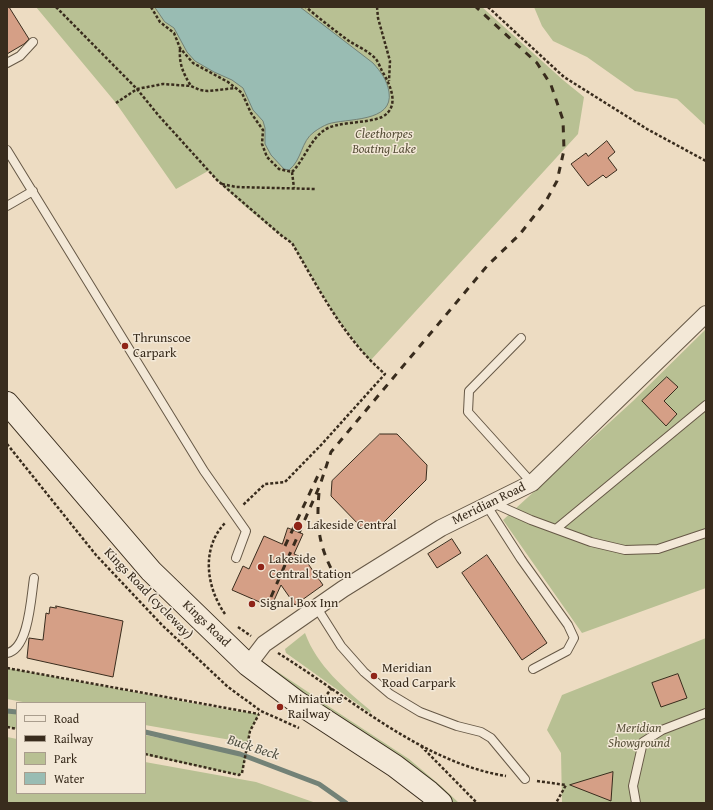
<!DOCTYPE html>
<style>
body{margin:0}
#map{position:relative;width:713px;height:810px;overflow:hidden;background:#eddcc2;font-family:"Gentium Book Plus",serif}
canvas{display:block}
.frame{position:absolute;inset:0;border:8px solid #392c1d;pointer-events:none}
.legend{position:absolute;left:16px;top:702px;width:130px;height:92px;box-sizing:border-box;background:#f3e8d7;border:1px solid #a99d8d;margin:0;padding:5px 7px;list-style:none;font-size:12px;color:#392c1d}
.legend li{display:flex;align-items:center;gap:8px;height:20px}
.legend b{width:20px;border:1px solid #a99d8d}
</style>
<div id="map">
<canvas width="713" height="810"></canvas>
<div class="frame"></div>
<ul class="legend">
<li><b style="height:5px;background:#f3e8d7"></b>Road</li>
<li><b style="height:5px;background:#392c1d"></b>Railway</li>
<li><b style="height:11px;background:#b8c093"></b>Park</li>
<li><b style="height:11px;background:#99bcb3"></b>Water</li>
</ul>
</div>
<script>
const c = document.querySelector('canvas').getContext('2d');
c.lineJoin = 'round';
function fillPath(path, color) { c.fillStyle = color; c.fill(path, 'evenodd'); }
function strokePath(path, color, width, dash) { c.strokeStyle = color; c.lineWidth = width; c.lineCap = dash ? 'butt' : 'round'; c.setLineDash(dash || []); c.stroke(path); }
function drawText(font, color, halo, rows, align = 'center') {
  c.font = font + ' "Gentium Book Plus",serif'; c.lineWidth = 3; c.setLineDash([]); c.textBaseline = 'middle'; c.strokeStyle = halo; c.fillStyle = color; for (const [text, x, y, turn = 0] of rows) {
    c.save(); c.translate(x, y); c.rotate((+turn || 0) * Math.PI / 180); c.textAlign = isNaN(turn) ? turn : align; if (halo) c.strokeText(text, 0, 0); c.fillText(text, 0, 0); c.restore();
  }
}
fillPath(new Path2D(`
 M36 7H482L563 80 584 97 578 134 370 361 336 317 292 243C262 222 233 197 208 171L176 189 116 103Z
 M534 7H706V126L677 99 635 91 587 57 553 41 542 26Z
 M706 329V588L582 633 503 520 633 401Z
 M305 633C317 666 345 689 371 711L370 713 286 653 285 649Z
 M706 638V803H562L561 753 547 730 562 695Z
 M266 664 314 696 309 703 266 667Z
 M7 668 224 709 259 714 250 731 248 743 145 725V703H28L7 699Z
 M322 702 409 759 441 786 459 803H449L318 708Z
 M7 710 17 712V729L7 727Z
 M145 735 246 755 242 773 239 775 145 755Z
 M7 737 17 739V793H145V762L256 782 316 803H7Z`), '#b8c093');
const water = new Path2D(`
 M155 7H300L373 63C381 72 387 80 389 92 394 123 346 118 328 124 323 126 318 129 314 132 301 141 302 160 289 170L284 169 271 155 265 144V128L263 121 253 110 243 88 232 80 214 72 195 61 187 52 174 28 165 22Z`);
fillPath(water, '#99bcb3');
strokePath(water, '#738277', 1);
strokePath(new Path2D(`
 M7 711 17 712
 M145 732 240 754 319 784 346 803`), '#738277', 5);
const building = new Path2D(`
 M7 7H9L29 39 24 44 7 54Z
 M607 141 615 152 608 158 617 170 606 178 603 175 588 186 571 164 586 153 588 156Z
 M667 377 678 387 664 401 677 414 666 426 642 401Z
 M380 434H397L427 465 426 480 378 528H362L331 496 332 481Z
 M288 528 303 534 294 554 304 558 323 585 295 605 281 585 271 607 232 590 243 566 249 569 264 536 282 544Z
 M452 539 461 553 437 568 428 554Z
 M487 555 547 643 522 660 462 573Z
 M56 606 123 621 113 677 27 658 29 638 43 640 46 613 49 614 50 607 56 608Z
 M678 674 687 698 661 707 652 683Z
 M613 772 611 801 570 785Z`);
fillPath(building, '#d59f86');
strokePath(building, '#392c1d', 1);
const lane = new Path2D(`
 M7 63 20 56 33 42
 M7 150 204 471 246 531 236 558
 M7 206 33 191
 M521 338 469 391 468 412 532 483
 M493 503 531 520 591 542 625 550 658 549 706 533
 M487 506 521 559 568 625 574 638 567 651 533 669
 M556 529 706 405
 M317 608 341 646 364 672 390 694 420 712 457 726 481 732 491 738 525 779
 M7 653C29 649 31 597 34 578
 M636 803 633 786 643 742 662 730 706 713`);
const street = new Path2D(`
 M248 665 264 644 343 589 441 528 532 483 706 314`);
const secondary = new Path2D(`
 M7 403 151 571 248 665 297 702 395 766 429 792 441 803`);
strokePath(lane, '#665846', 10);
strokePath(street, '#665846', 18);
strokePath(secondary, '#392c1d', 24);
strokePath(new Path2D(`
 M56 7 137 89 159 116 217 180 282 236 292 243C319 289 344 339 385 374L322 444 285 482 265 484 243 505
 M151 7 160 22 174 33 180 48 193 63 228 82 242 93 251 113 263 130 262 144 267 157 279 169 292 172
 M377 7 378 18 390 61 389 81
 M488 7 564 77 647 129 706 161
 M180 49C179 64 183 73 191 86
 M116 103 137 89 163 84 191 86 200 90 208 91 236 88
 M292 172C304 160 309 142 323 131 335 121 366 124 382 117 401 107 390 84 382 71 380 67 378 61 375 58 368 51 357 46 349 41 334 30 320 19 306 7
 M292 172 294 188
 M222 184 236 187 316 189
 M7 444 96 555 162 625 228 687 261 711 299 728
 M225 614C206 587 201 548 225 523
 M238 627 251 636
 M278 653C349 697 423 763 506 776
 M7 668 259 714
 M324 698 332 688
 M7 727 17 729
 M421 746 477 803
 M145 754 239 775 242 773 250 731 259 714
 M537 781 566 785 556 803`), '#392c1d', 2.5, [3, 2]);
strokePath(lane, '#f3e8d7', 8);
strokePath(street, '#f3e8d7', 16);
strokePath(secondary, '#f3e8d7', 22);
strokePath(new Path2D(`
 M319 493C316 526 319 547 335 576
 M285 546 321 469
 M271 597 320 485 331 452 487 266 520 234 546 201 557 181 564 150 563 120 551 85 537 63 476 7`), '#392c1d', 3, [7, 7]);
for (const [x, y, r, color] of [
 [125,346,4,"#8f2418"],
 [298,526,5,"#8f2418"],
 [261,567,4,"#8f2418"],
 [252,604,4,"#8f2418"],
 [374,676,4,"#8f2418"],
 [280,707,4,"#8f2418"]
]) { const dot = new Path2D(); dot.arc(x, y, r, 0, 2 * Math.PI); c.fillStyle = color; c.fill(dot); strokePath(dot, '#f3e8d7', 1.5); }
drawText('italic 13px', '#59513a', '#f3e8d7', [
 ["Cleethorpes",384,135],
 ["Boating Lake",384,150],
 ["Meridian",639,729],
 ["Showground",639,744]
]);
drawText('13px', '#392c1d', '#f3e8d7', [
 ["Thrunscoe",133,339],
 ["Carpark",133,354],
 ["Lakeside Central",307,526],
 ["Lakeside",269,560],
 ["Central Station",269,575],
 ["Signal Box Inn",260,604],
 ["Meridian",382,669],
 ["Road Carpark",382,684],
 ["Miniature",288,700],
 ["Railway",288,715]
], 'left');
drawText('13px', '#392c1d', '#f3e8d7', [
 ["Meridian Road",489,504,-26],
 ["Kings Road (cycleway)",148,594,46],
 ["Kings Road",206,624,44]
]);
drawText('italic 14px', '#515042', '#f3e8d7', [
 ["Buck Beck",253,748,18]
]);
</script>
